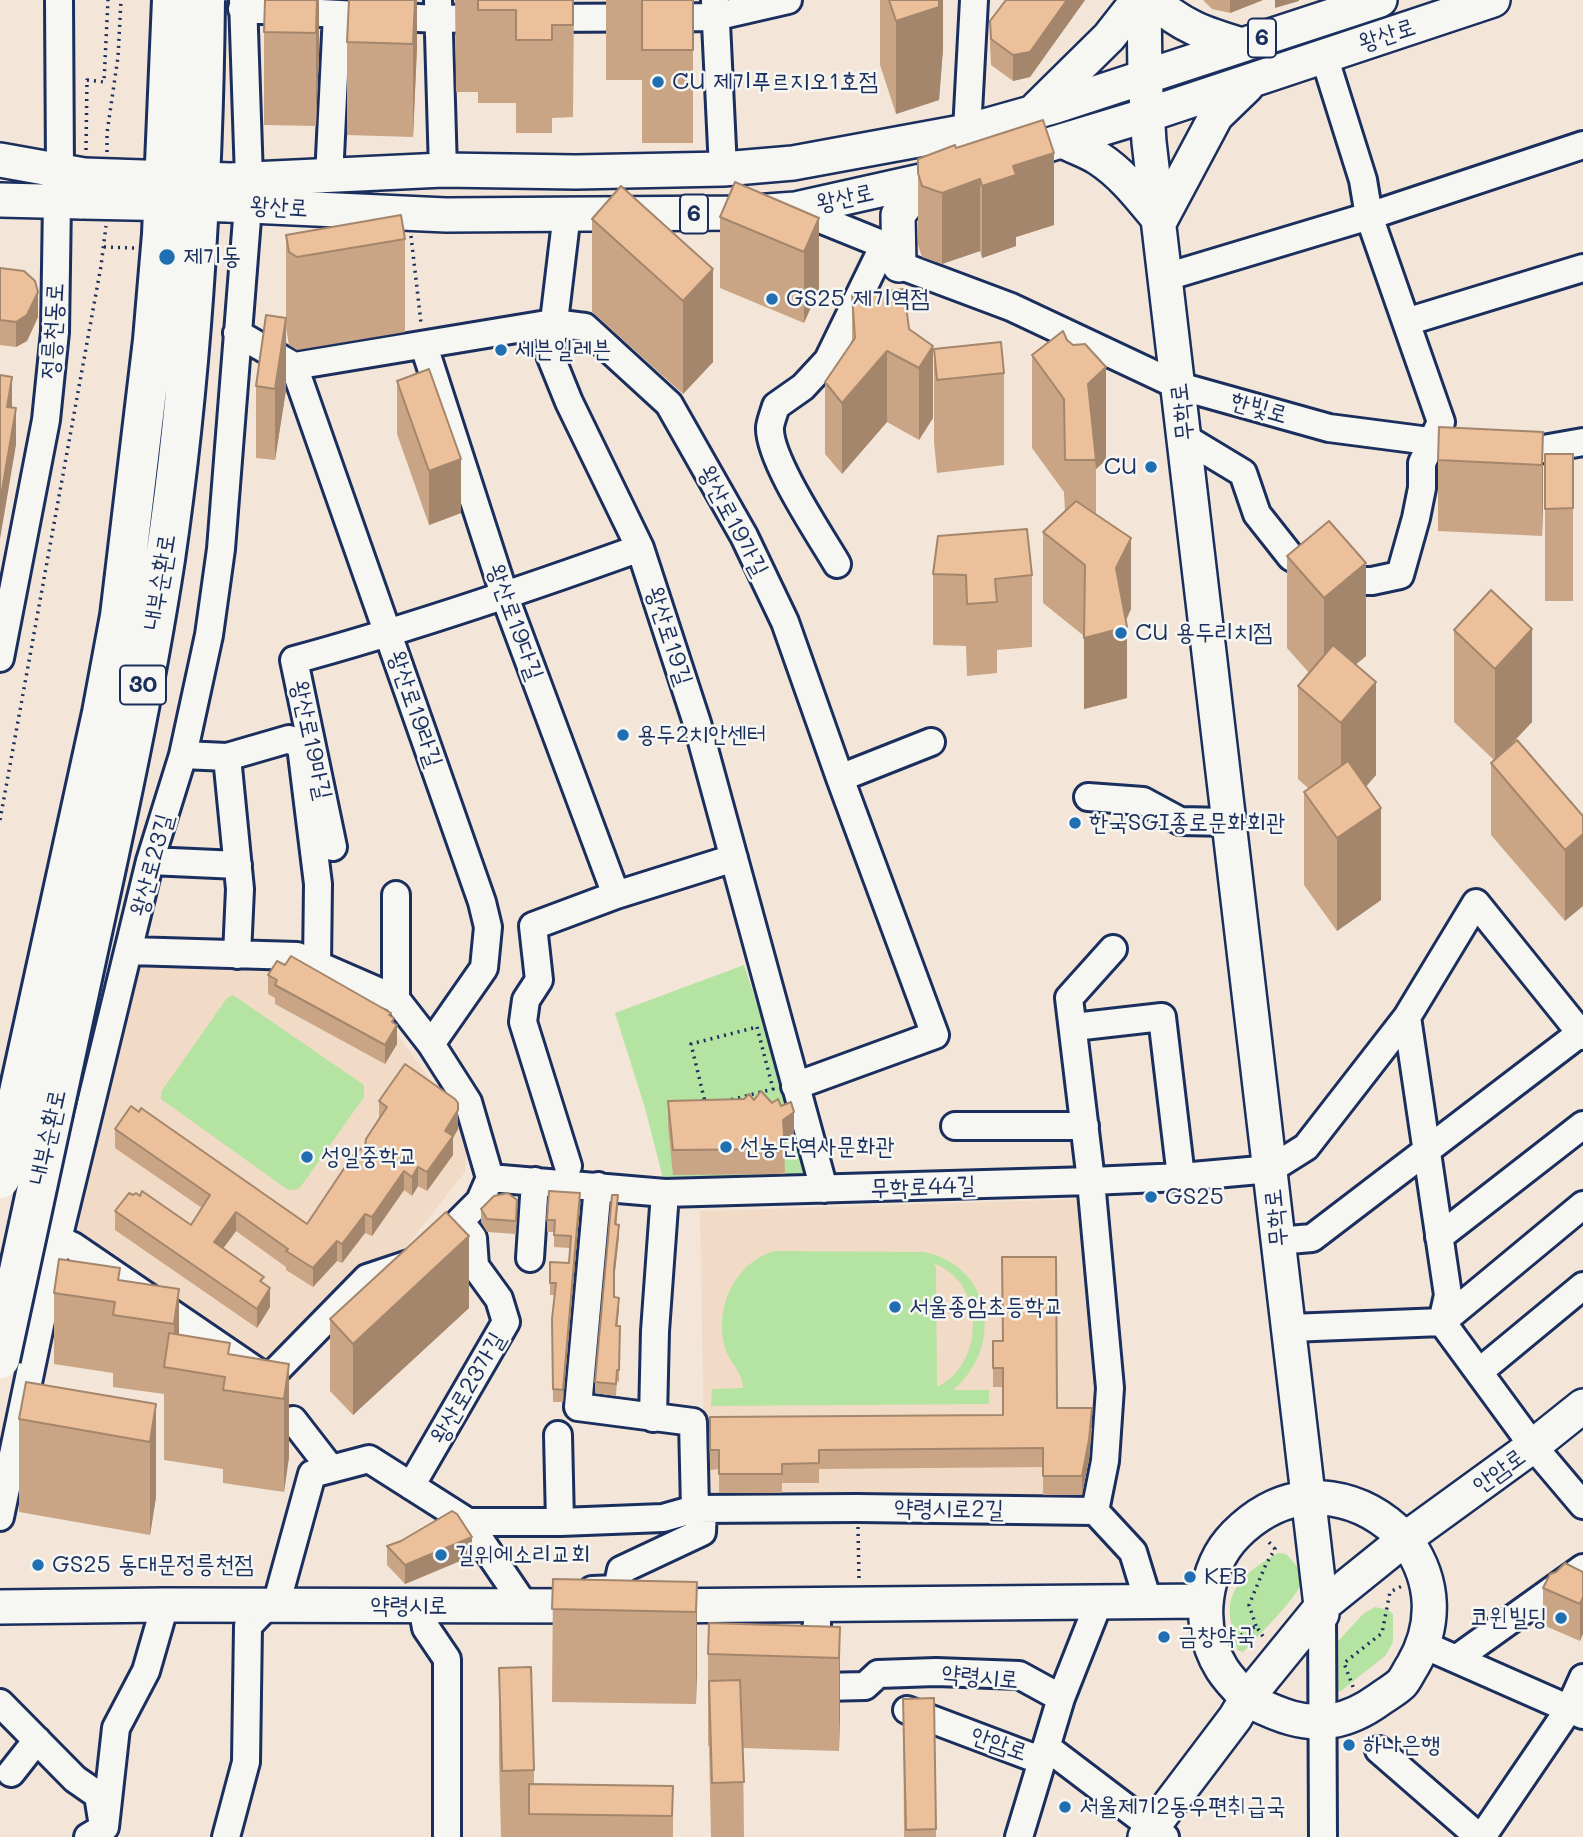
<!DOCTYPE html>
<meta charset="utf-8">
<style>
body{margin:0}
canvas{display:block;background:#f3e6d8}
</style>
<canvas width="1583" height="1837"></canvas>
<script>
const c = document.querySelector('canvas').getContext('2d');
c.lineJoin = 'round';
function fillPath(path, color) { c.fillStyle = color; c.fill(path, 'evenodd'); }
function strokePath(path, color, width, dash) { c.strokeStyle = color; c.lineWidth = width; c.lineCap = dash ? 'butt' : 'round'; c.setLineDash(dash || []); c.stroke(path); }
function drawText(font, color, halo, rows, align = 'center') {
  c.font = font + ' Mali,"Poor Story",sans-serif'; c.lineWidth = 5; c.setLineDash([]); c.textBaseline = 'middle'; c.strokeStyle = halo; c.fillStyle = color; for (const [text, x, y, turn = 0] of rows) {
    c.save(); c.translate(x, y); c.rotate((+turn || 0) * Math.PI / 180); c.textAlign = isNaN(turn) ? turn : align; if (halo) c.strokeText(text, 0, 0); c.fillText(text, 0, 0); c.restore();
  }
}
fillPath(new Path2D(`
 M137 967H290L377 1007 468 1131 465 1172 407 1246 356 1271 265 1363 74 1232Z
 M1082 1199 1094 1403 1092 1506 705 1504 700 1211Z`), '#f1dbc6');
fillPath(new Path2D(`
 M744 965 795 1118 812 1182 665 1186 645 1108 615 1013Z
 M233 995 364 1085V1097L299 1189 288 1190 161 1099V1092L227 998Z
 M774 1251 924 1252C993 1266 1004 1348 953 1390H989V1404L711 1406 712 1389 743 1388C743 1371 727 1361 724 1344 715 1305 736 1263 774 1251ZM932 1263C986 1280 986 1364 937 1387L936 1266Z
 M1278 1553 1286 1554C1293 1561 1303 1572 1301 1583 1299 1596 1254 1640 1243 1652L1237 1650C1235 1636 1228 1619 1230 1605 1234 1579 1258 1565 1278 1553Z
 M1375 1607 1388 1610 1393 1614V1642L1386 1655 1341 1691 1329 1690V1651L1363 1614Z`), '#b5e3a1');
const minor = new Path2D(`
 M243 0 249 178
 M438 0 443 170
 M715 2 723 169
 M242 9 438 19 491 18
 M540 18 714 17 788 0
 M967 131 974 0
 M329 177 337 14
 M795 209 884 245 899 265 1011 307 1179 386 1329 428 1452 444 1532 451 1583 442
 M567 213 550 355 569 402 640 548 697 723 824 1189
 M1166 277 1369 216 1583 145
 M1406 322 1583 268
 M237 333 294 366 553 323 585 327 669 404 744 536 785 622 840 778 935 1035 795 1086
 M424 346 505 597 616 895
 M294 366 482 902 488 927 484 968 431 1044
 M1185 438 1243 473 1257 514 1291 557 1322 574 1344 581H1372L1400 575 1416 518 1422 488V463L1441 422 1369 216 1363 180 1324 56
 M837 564C820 535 768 458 770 427 771 420 774 413 776 406L803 387 828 360 884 245
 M0 658 46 420 55 332 57 202 60 169 59 0
 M183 755 227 757 289 739 301 746 318 884 317 965
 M227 757 240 889 237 955
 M840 778 931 742
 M1088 797 1143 801 1180 821 1230 822
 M333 847 294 660C412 628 526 589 640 548
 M150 861 238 865
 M130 951 297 956 396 999 431 1044 468 1102 490 1178 480 1201 460 1221 473 1238 475 1266 499 1299 506 1322 411 1486
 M396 999V895
 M1407 1017 1448 1295 1442 1322 1533 1446 1583 1505
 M1074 1027 1162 1017 1181 1177
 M955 1126H1085
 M568 1166 523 1022 526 1000 539 980 533 926 616 895 734 858
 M490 1178 665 1193 1091 1181 1181 1177 1271 1169 1306 1147 1407 1017 1476 903 1583 1036
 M598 1186 578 1407 693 1422 695 1509
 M1439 1237 1583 1125
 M58 1239 73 1246 268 1379 367 1278 412 1263
 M1277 1241 1312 1238 1583 1031
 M530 1258 535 1181
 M1290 1328 1442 1322 1583 1205
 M1479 1372 1583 1286
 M653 1418 655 1331 665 1193
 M293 1420 331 1469
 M558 1435 560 1522
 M1095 1511 1105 1461 1110 1388 1091 1181 1069 998 1113 949
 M0 1517 58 1239 150 861 183 755 209 635 221 549 248 206
 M468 1522 525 1606
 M592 1590 617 1589 621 1570 702 1532 703 1509
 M276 1605 312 1474 369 1459 468 1522H560L663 1518 695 1509 857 1508 1095 1511 1133 1552 1148 1601
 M422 1606 426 1628 447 1659V1837
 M817 1606V1625L805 1664 808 1678 823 1687 865 1686 878 1674 936 1672 1019 1675 1061 1698
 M1322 1614 1323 1837
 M1424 1645 1583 1715
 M1456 1659 1583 1568
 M0 1703 75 1779 98 1795 102 1820
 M907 1710 1029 1756 1042 1757 1053 1752 1165 1837
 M1379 1750 1479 1837
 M11 1773 37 1740
 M88 1837 105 1827 116 1728 146 1671 165 1605
 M226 1837 246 1762 248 1626 268 1605
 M1019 1837 1061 1698 1099 1602
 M1482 1837 1569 1709 1583 1678`);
const major = new Path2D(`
 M1144 0 1145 77 1149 142 1322 1614
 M1153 0C1181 26 1205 34 1242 45
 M1037 108 1109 37 1138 0
 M1063 141C1074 147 1087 151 1098 158 1123 174 1141 198 1160 221
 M1008 157 1147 115 1493 0
 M0 160 84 175
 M231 180 443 170 576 172 723 169 793 163 967 131 1056 106 1380 0
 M0 200 82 202
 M228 205 446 215 740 213 795 209 925 180 962 170
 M1160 221 1216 116 1247 86
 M899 265 898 215 925 180
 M651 1606 1205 1601
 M0 1607 165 1605 597 1606
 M1247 1698C1238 1689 1229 1680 1222 1669 1205 1642 1202 1611 1210 1581 1217 1555 1229 1538 1251 1521 1302 1482 1363 1495 1405 1539
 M1254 1703C1279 1715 1303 1725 1331 1721 1350 1718 1365 1710 1380 1699 1387 1694 1396 1689 1402 1683 1406 1678 1409 1671 1413 1665 1436 1625 1435 1582 1408 1543
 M1145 1837 1235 1718 1247 1698 1322 1606 1405 1539 1533 1446 1583 1406`);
strokePath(minor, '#1b2f5e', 32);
strokePath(major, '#1b2f5e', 38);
strokePath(new Path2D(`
 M86 150 87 80 104 82 108 0
 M107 152V133L118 57 121 0
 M411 236 421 323
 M104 247 134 248
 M0 820 101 266 106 226
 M757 1027 773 1089 706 1106 691 1044Z
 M858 1527 859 1579
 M1256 1626 1249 1605 1266 1564 1275 1549 1267 1540
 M1235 1639 1256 1626 1264 1638
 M1353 1687 1344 1663 1382 1633 1390 1592 1402 1586`), '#1b2f5e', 3.5, [2, 5]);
strokePath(minor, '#f6f6f2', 26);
strokePath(major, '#f6f6f2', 33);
const majorBridge = new Path2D(`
 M84 175 231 180
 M82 202 228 205`);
const highwayBridge = new Path2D(`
 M0 1179 102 713 120 616 153 340 162 234 172 0
 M0 1359C30 1222 59 1084 89 946 117 818 145 689 165 559 192 374 203 187 205 0`);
strokePath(majorBridge, '#1b2f5e', 38, []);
strokePath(highwayBridge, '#1b2f5e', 44, []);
strokePath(majorBridge, '#f6f6f2', 33);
strokePath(highwayBridge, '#f6f6f2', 38);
fillPath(new Path2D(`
 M319 0V52L316 126 264 125V32Z
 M417 0V47L413 137 347 135V42Z
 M455 0H574L573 117 552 118V133H516V103H478V92H456Z
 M606 0H693V143H642V80H606Z
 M880 0H943V49L939 100 896 114 880 65Z
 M1006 0H1085L1030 77 1013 81 991 65 990 46V21Z
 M1203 0H1263L1230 13 1212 9Z
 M956 148 1054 225 1016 237V246L982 258 980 251 942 264 922 257 918 245V159Z
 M720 217 819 218V289L804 323 720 288Z
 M592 219 713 269V362L683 394 592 312Z
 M286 235 405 239V332L297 350 289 345 286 328Z
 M0 268 38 317 27 341 16 347 0 345Z
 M852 295 909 329 933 418 919 440 887 422 842 474 825 454V382L852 342Z
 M1063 331 1106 460 1096 469V514L1131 609 1126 621 1127 698 1084 709V636L1043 603V532L1065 512 1064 492 1032 448V355Z
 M934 349 1004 373V465L937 473 934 442Z
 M397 381 461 513 429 525 397 434Z
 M256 386 286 390 275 460 256 458Z
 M1543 432V503L1542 536 1438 531V460Z
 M1545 454H1573V601H1545Z
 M1329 521 1366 656 1356 664 1376 775 1366 786 1381 900 1337 931 1304 885V792L1309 789 1298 779V686L1309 673 1287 648V556Z
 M933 574 1032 575V647L997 650V673L967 676 966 646 933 645Z
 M1491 590 1532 722 1505 751 1583 816 1565 921 1491 835V763L1494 760 1454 722V630Z
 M268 975 391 1016 394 1023 397 1044 385 1064 275 1004V998L268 994Z
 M754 1100 794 1137 784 1144 785 1174 673 1175 668 1126V1101Z
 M379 1101 458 1129 453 1138V1155L427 1191 418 1186 412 1196 404 1190 372 1236 365 1233 342 1263 337 1261 313 1287 286 1270V1267L236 1231 223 1248 264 1284 270 1307 257 1328 115 1230V1211L133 1195 140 1196 191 1225 202 1208 115 1148V1129L139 1112 307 1224 365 1147 379 1119Z
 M580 1205 563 1402H553L552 1319 555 1295H550V1262L569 1263 570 1248 554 1247V1232H547V1220Z
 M618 1207 616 1225 619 1236 614 1280V1297L619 1309 617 1326H620L619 1382 617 1381 616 1396 595 1393V1382Z
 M481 1209 517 1212 516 1234 487 1232 481 1222Z
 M120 1280 179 1289V1335L230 1355 289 1364V1457L284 1492 223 1483V1469L164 1460V1394L113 1387V1373L54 1364V1293Z
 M469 1308 353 1415 330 1391V1319Z
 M993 1341 1057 1408 1092 1428 1089 1459 1082 1495H1043V1467L819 1469V1483H782V1493H719V1469L710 1470V1417L1003 1415V1387H993Z
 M156 1404V1497L150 1535 19 1512V1419Z
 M387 1546 472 1556 405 1584 387 1565Z
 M1556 1572H1583L1580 1641 1543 1625V1588Z
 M553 1579 697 1582 696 1704 552 1702Z
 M840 1627 839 1751 743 1748 744 1837H711L709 1746H708V1654Z
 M499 1668 534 1770V1784L673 1786V1837H501L499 1761Z
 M934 1698 936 1837H904L903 1699Z`), '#caa585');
fillPath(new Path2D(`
 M317 0H319V52L316 126V33Z
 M415 0H417V47L413 137V44Z
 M939 0H943V49L939 100 896 114V21Z
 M1067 0H1085L1030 77 1013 81V55Z
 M1230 0H1263L1230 13Z
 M1275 0H1299V1L1275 8Z
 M1054 153V225L1016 237V246L982 258V186L1013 166Z
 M980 179V251L942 264V193Z
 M819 218V289L804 323V252Z
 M713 269V362L683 394V301Z
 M38 292V317L27 341 16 347V322Z
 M286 318V390L275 460V389Z
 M933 346V418L919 440V368Z
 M887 351V422L842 474V403Z
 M1106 367V460L1096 469 1088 384Z
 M12 377V414L7 407Z
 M16 408V445L0 539V502Z
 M1543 432V503L1542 536V465Z
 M461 459V513L429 525V471Z
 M1131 538V609L1122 628 1127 627V698L1084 709V638Z
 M1366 563V656L1324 691V598Z
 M1532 629V722L1495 761V669Z
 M1376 682V775L1341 816V723Z
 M1381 808V900L1337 931V838Z
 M1583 834V906L1565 921V850Z
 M394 1018V1030L397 1025V1044L385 1064V1045L392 1022Z
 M458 1110V1129L453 1138V1155L427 1191V1172L445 1131Z
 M794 1112V1137L783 1145V1120Z
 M418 1167V1186L412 1196V1177Z
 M404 1171V1190L372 1236V1217Z
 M580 1193V1205L563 1402V1390Z
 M618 1195V1207L615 1236V1224Z
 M236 1212V1231L214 1261V1242Z
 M365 1214V1233L342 1263V1244Z
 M619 1225V1236L614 1280V1268Z
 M469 1236V1308L353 1415V1344Z
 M337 1241V1261L313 1287V1268Z
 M270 1288V1307L257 1328V1309Z
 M179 1289V1360L174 1369V1324Z
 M619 1298V1309L616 1338V1326Z
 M289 1364V1457L284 1492V1399Z
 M156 1404V1497L150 1535V1442Z
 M1092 1408 1089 1459 1082 1495V1476Z
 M472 1537V1556L405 1584V1565Z
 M697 1582V1675L696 1704V1612Z
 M1583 1597V1634L1580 1641V1604Z
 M840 1627V1720L839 1751V1658Z`), '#a4866c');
const building = new Path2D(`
 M265 0H317L316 33 264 32Z
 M349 0H415L413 44 347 42Z
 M478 0H573V25H552V40H516V10H478Z
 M642 0H693V50H642Z
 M889 0H939V7L896 21Z
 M1006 0H1067L1030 52 1013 55 991 39 990 21Z
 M1043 120 1054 153 1013 166 1016 175 982 186 980 179 942 193 922 186 918 173V159L955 145 956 148Z
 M735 182 819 218 804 252 720 217Z
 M621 186 713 269 683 301 592 219Z
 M401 215 405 239 297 257 289 252 286 235Z
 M0 268 24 271 35 281 38 292 27 315 16 322 0 320Z
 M904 289 909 329 933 346 919 368 887 351 842 403 825 382 855 338 852 295Z
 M266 315 286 318 275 389 256 386Z
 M1063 331 1067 340 1073 345 1085 344 1106 367 1088 384 1096 460H1065L1064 399 1032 355Z
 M1001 342 1004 373 937 380 934 349Z
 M429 369 461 459 429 471 397 381Z
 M0 375 12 377 7 407 16 408 0 502Z
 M1439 427 1543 432 1542 465 1438 460Z
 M1545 454H1573V508L1545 509Z
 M1076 501 1131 538 1116 568 1127 627 1084 638 1085 565 1043 532Z
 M1329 521 1366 563 1324 598 1287 556Z
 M1027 529 1032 575 995 579 997 602 967 604 966 575 933 574 938 536Z
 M1491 590 1532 629 1495 669 1454 630Z
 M1333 645 1376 682 1341 723 1298 686Z
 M1517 740 1583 816V834L1565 850 1491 763Z
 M1348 761 1381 808 1337 838 1304 792Z
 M291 956 391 1013 389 1015 394 1018 392 1022 397 1025 385 1045 275 985 277 980 268 975 277 961 285 965Z
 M405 1064 455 1099 458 1103V1110L445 1131 453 1136 427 1172 418 1167 412 1177 404 1171 372 1217 365 1214 342 1244 337 1241 313 1268 286 1251 288 1249 236 1212 214 1242 264 1277 260 1281 270 1288 257 1309 115 1211 129 1193 133 1195 136 1193 140 1196 142 1191 191 1225 210 1195 115 1129 131 1106 139 1112 141 1108 307 1224 355 1152 365 1147 366 1139 387 1107 379 1101Z
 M761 1091 772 1103 778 1099 781 1106 791 1102 794 1112 783 1120 785 1149 673 1150 668 1101 744 1099 749 1094 754 1100Z
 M549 1191 580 1193 563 1390 553 1389 552 1319 556 1283H550V1262L569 1263 571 1236 554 1235 555 1220H547Z
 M508 1193 517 1200 516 1221 487 1219 481 1209 494 1196Z
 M612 1195H618L615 1224 619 1225 614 1268V1297L619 1298 616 1326H620L619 1370H617L616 1384 595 1382Z
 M446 1212 469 1236 353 1344 330 1319Z
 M1002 1257H1056L1057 1408H1092L1089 1440 1082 1476H1043V1448L819 1450V1463L782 1464V1474H719V1450H710V1417L1003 1415V1368H993V1341H1003Z
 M59 1259 120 1268 118 1280 179 1289 174 1324 113 1315 115 1302 54 1293Z
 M169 1333 230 1343 228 1354 289 1364 284 1399 223 1390 225 1377 164 1367Z
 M26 1382 156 1404 150 1442 19 1419Z
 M452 1511 457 1514 472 1537 405 1565 387 1546 401 1541Z
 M1565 1563 1583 1572V1597L1580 1604 1543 1588 1550 1574 1556 1572Z
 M553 1579 697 1582 696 1612 552 1609Z
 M709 1623 840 1627 839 1658 708 1654Z
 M531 1667 534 1770 502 1771 499 1668Z
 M740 1680 744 1782 712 1783 709 1681Z
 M934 1698 936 1829 906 1830 903 1699Z
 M529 1784 673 1786 672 1816 529 1814Z`);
fillPath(building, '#ebc09b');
strokePath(building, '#a4866c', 2);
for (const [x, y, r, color] of [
 [658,82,7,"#1f6fb2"],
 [167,257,9,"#1f6fb2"],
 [772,299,7,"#1f6fb2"],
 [501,350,7,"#1f6fb2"],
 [1151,467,7,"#1f6fb2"],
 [1121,633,7,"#1f6fb2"],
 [623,735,7,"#1f6fb2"],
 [1075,823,7,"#1f6fb2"],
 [726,1147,7,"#1f6fb2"],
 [307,1157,7,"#1f6fb2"],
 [1151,1197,7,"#1f6fb2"],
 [895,1307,7,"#1f6fb2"],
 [441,1555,7,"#1f6fb2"],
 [38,1565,7,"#1f6fb2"],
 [1190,1577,7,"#1f6fb2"],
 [1561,1618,7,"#1f6fb2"],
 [1164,1637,7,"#1f6fb2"],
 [1349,1745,7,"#1f6fb2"],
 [1065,1807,7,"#1f6fb2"]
]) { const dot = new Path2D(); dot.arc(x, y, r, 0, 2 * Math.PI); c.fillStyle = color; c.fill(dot); strokePath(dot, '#f6f6f2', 2.5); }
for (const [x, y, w] of [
 [1262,38,28],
 [694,214,28],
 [143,685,46]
]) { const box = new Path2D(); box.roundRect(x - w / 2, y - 19.5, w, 39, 5); c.fillStyle = '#f6f6f2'; c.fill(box); strokePath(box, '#1b2f5e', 2); }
drawText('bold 23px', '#1b2f5e', null, [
 ["6",1262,38],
 ["6",694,214],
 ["30",143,685]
]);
drawText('24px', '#1b2f5e', '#f6f6f2', [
 ["왕산로",1387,35,-18],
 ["왕산로",845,198,-12],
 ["왕산로",279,207,3],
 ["정릉천동로",53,331,-87],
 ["한빛로",1259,408,16],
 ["무학로",1182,412,-97],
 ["왕산로19가길",733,521,62],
 ["내부순환로",160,582,-81],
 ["왕산로19다길",515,622,70],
 ["왕산로19길",669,636,72],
 ["왕산로19라길",415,709,71],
 ["왕산로19마길",311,740,78],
 ["왕산로23길",152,865,-75],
 ["내부순환로",48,1137,-78],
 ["무학로44길",923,1187,-2],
 ["무학로",1276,1218,-96],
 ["왕산로23가길",468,1388,-60],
 ["안암로",1499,1471,-36],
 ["약령시로2길",949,1509,1],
 ["약령시로",409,1606],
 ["약령시로",980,1677,5],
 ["안암로",999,1744,19]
]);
drawText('24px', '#1b2f5e', '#f6f6f2', [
 ["CU 제기푸르지오1호점",672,82],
 ["제기동",183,257],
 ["GS25 제기역점",786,299],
 ["세븐일레븐",515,350],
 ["CU",1137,467,"right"],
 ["CU 용두리치점",1135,633],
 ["용두2치안센터",637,735],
 ["한국SGI종로문화회관",1089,823],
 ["선농단역사문화관",740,1147],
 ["성일중학교",321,1157],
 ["GS25",1165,1197],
 ["서울종암초등학교",909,1307],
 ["길위에소리교회",455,1555],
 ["GS25 동대문정릉천점",52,1565],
 ["KEB",1204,1577],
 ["코윈빌딩",1547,1618,"right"],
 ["금창약국",1178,1637],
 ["하나은행",1363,1745],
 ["서울제기2동우편취급국",1079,1807]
], 'left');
</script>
